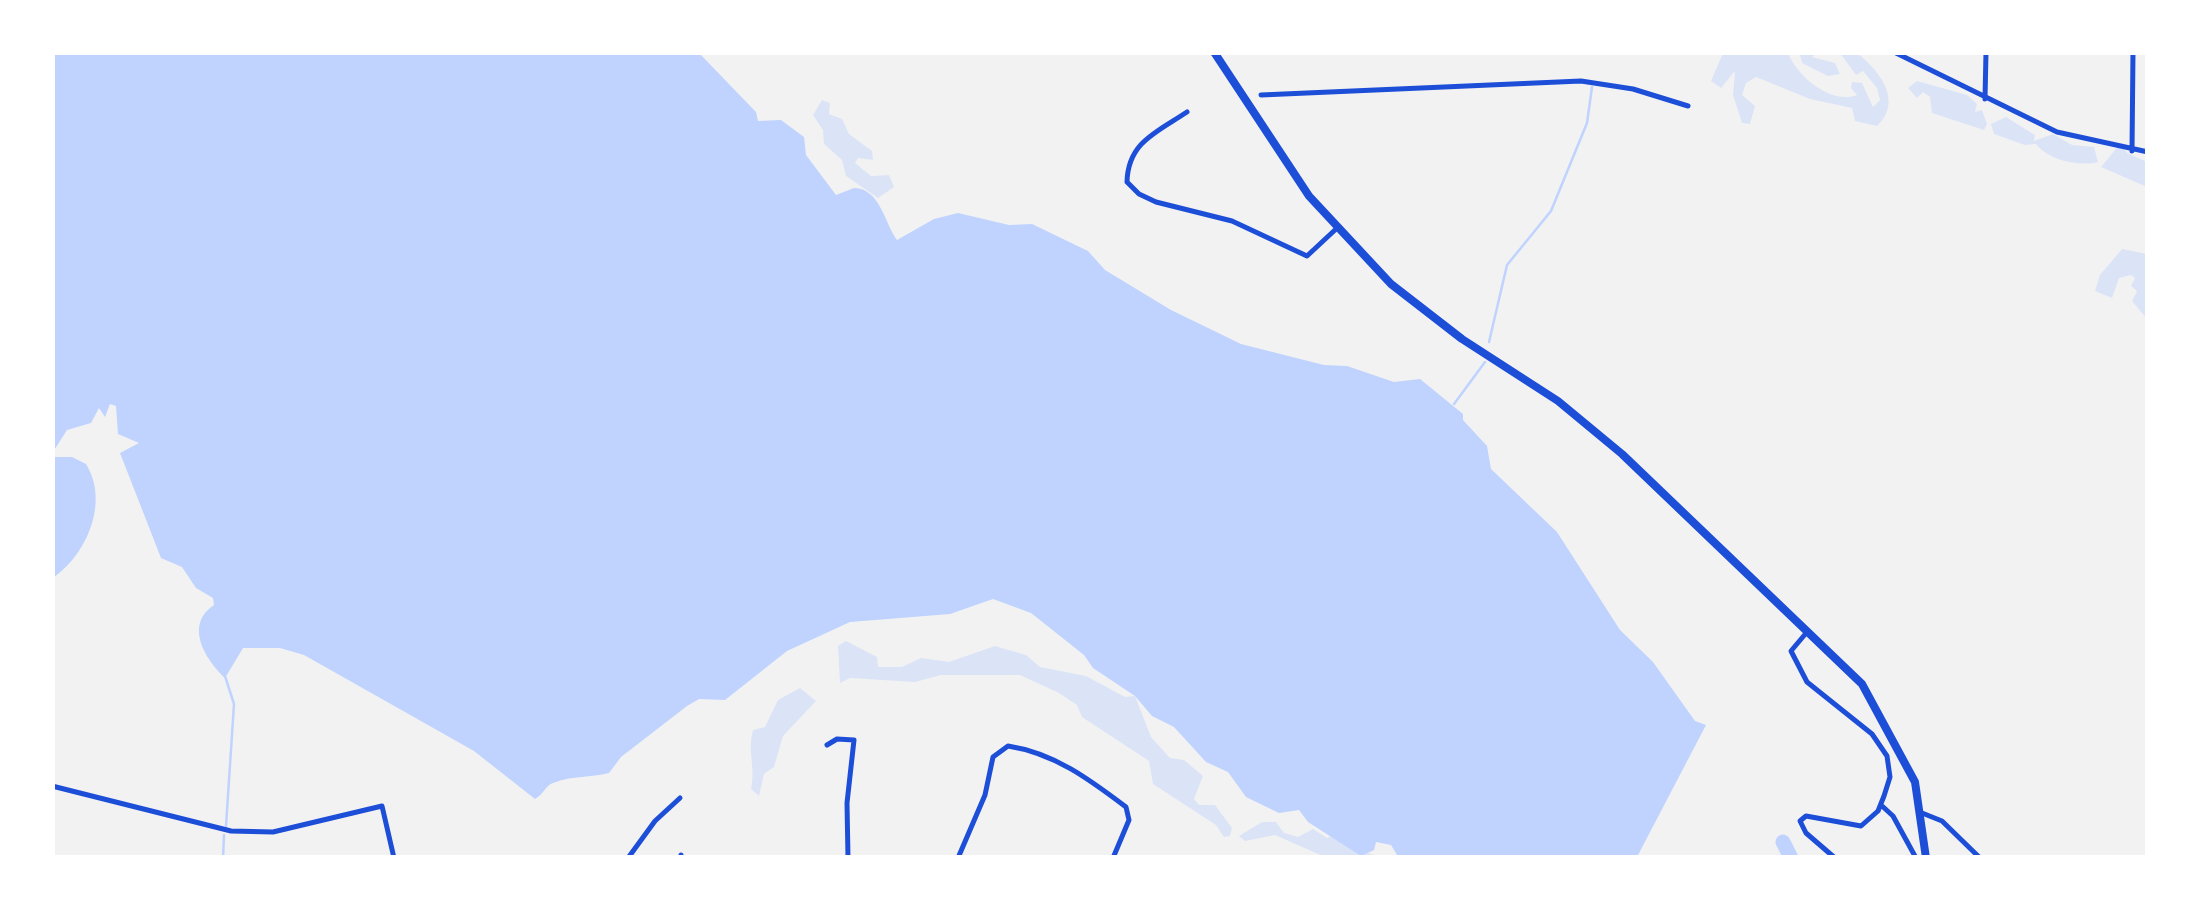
<!DOCTYPE html>
<style>
body{margin:0}
#map{position:relative;width:2200px;height:910px;overflow:hidden;background:#f2f2f2;font-family:"IBM Plex Sans",sans-serif}
canvas{display:block}
.frame{position:absolute;inset:0;border:55px solid #fff;pointer-events:none}
</style>
<div id="map">
<canvas width="2200" height="910"></canvas>
<div class="frame"></div>
</div>
<script>
const c = document.querySelector('canvas').getContext('2d');
c.lineJoin = 'round';
function fillPath(path, color) { c.fillStyle = color; c.fill(path, 'evenodd'); }
function strokePath(path, color, width, dash) { c.strokeStyle = color; c.lineWidth = width; c.lineCap = dash ? 'butt' : 'round'; c.setLineDash(dash || []); c.stroke(path); }
fillPath(new Path2D(`
 M1723 53H1817L1812 57 1835 63 1840 74 1828 76 1802 63 1800 55 1788 53C1797 76 1831 105 1857 95L1851 88 1852 82 1862 83 1873 107 1880 100 1877 88 1863 71 1856 75 1840 53H1857C1879 70 1904 101 1877 126L1855 121 1852 108 1810 99 1756 77 1746 83 1742 95 1755 106 1750 124 1742 123 1733 95 1735 71 1721 88 1711 81Z
 M1917 81 1967 95 1977 104 1975 112 1982 110 1987 124 1984 130 1932 113 1930 97 1923 92 1917 98 1908 88Z
 M822 100 830 103 829 114 842 119 849 134 872 151 873 160 858 158 855 163 871 176 889 175 894 187 878 198 846 176 842 160 824 144 823 130 813 115Z
 M2006 117 2035 135 2034 141 2053 134 2072 145 2094 147 2098 162C2079 167 2048 160 2036 144L2025 145 1994 134 1991 124Z
 M2120 144 2127 153 2147 162V187L2101 167Z
 M2122 249 2147 254V319L2132 301 2137 291 2131 286 2135 278 2131 275 2119 278 2112 298 2095 291 2100 275Z
 M846 641 877 657 878 667H902L921 658 949 662 995 646 1026 655 1040 667 1086 676 1125 697 1135 696 1151 737 1170 758 1184 760 1203 776 1194 799 1199 805H1215L1232 828 1230 836 1224 837 1216 825 1153 784 1149 761 1082 717 1077 705 1059 693 1020 675H941L915 682 850 678 840 683 838 646Z
 M800 688 816 701 783 736 774 767 764 774 759 796 751 789C756 768 747 751 753 730L765 727 778 700Z
 M1262 822H1276L1284 833 1298 837 1313 829 1327 838 1335 834 1376 857H1325L1275 835 1245 841 1239 836Z`), '#dbe4f7');
fillPath(new Path2D(`
 M52 53H699L756 112 758 121 781 120 804 137 806 155 836 195 854 188C880 188 885 224 897 240L934 219 958 213 1009 225 1032 224 1088 251 1105 270 1171 310 1241 344 1324 365 1347 366 1394 382 1420 379 1463 414V420L1487 446 1491 469 1557 532 1620 630 1653 662 1695 721 1706 725 1637 857 1399 858 1391 845 1376 842 1374 850 1361 856 1308 822 1299 810 1279 813 1246 797 1228 772 1206 762 1174 727 1152 716 1135 696 1093 668 1084 655 1031 613 993 599 950 614 850 622 787 651 725 700 699 699 687 706 621 757 609 773C590 778 573 775 553 783 545 786 544 794 535 799L474 751 304 655 280 648H243L225 678C205 659 184 625 214 605L213 598 196 588 182 567 161 558 120 453 139 443 118 434 116 406 110 404 105 417 99 408 91 423 67 430 53 452Z
 M52 457H72L86 464C110 503 86 555 53 578Z`), '#bfd3fe');
strokePath(new Path2D(`
 M1489 342 1507 265 1551 211 1587 123 1592 87
 M1454 404 1485 362
 M225 676 234 704 226 826
 M223 858 224 835`), '#bfd3fe', 2.5);
strokePath(new Path2D(`
 M1783 842 1791 858`), '#bfd3fe', 15);
strokePath(new Path2D(`
 M1894 52 2057 132 2148 152
 M1261 95 1581 81 1633 89 1688 106
 M1985 99 1986 52
 M1187 112C1157 132 1128 142 1127 182L1139 194 1156 202 1232 221 1307 256 1336 229
 M2132 151 2133 52
 M1807 632 1791 651 1807 682 1872 734 1887 756 1890 777 1884 796 1878 811 1861 826 1806 816 1800 821 1806 833 1835 858
 M827 745 837 739 854 740 847 803 848 858
 M52 786 231 831 273 832 382 806 394 858
 M1881 805 1893 816 1916 858
 M1922 813 1942 821 1980 858
 M628 858 655 821 680 798
 M681 858V855
 M958 858 985 795 993 757 1008 746C1054 753 1089 779 1126 807L1129 820 1113 858`), '#1d4ed8', 5);
strokePath(new Path2D(`
 M1214 52 1309 196 1391 284 1462 339 1558 401 1622 454 1862 684 1915 782 1926 858`), '#1d4ed8', 8);
</script>
